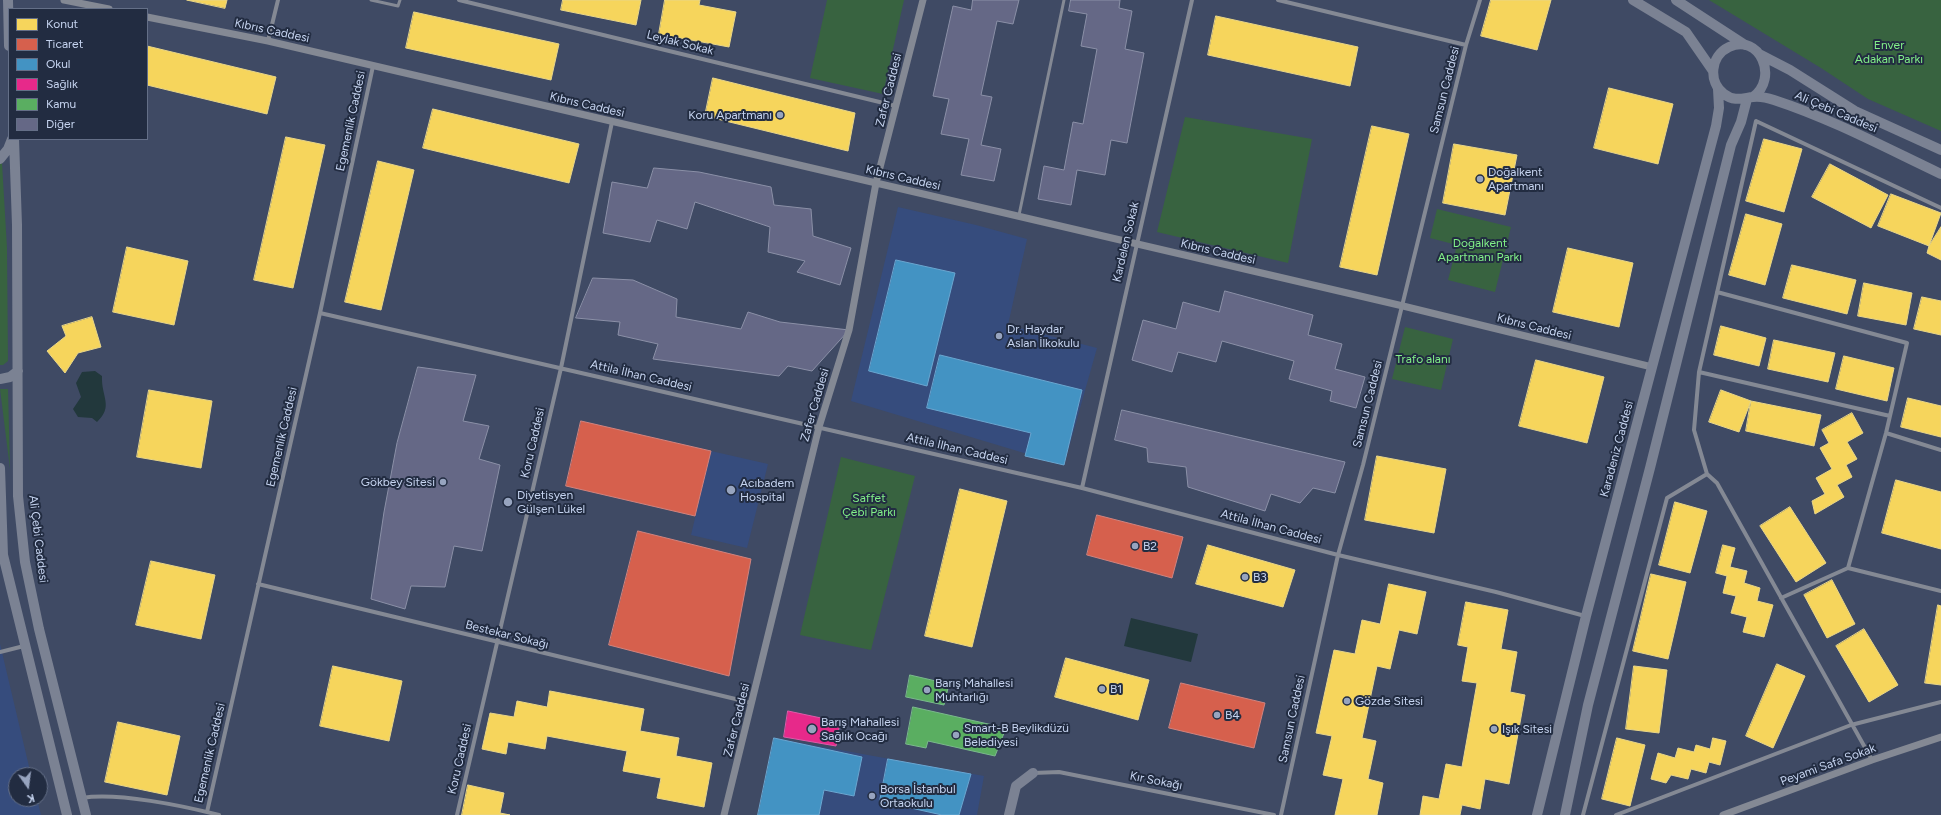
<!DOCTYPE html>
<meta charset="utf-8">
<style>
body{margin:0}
#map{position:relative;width:1941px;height:815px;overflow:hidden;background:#3f4a64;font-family:Figtree,sans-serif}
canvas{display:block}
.legend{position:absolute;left:8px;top:8px;width:140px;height:132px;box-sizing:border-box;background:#222c41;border:1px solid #646f87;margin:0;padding:5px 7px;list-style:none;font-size:12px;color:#c6d4f0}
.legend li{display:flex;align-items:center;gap:8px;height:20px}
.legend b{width:20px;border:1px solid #646f87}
.north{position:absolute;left:8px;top:767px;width:40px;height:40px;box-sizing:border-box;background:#222c41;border:1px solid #646f87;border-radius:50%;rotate:166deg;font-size:11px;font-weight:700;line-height:16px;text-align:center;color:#c6d4f0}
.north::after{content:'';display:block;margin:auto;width:14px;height:18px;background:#97a4bf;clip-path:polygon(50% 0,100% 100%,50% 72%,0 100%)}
</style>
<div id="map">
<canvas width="1941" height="815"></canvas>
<ul class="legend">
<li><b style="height:11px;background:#f6d55c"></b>Konut</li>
<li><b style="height:11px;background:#d6604d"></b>Ticaret</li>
<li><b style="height:11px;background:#4393c3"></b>Okul</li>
<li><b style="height:11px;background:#e7298a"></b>Sağlık</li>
<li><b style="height:11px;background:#5aae61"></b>Kamu</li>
<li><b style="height:11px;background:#656886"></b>Diğer</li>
</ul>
<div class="north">K</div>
</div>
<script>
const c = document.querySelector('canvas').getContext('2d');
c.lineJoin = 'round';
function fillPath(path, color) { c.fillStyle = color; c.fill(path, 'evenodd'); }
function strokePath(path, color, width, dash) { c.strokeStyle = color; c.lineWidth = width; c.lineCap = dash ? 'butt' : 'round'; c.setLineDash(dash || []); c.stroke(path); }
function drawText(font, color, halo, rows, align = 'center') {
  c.font = font + ' Figtree,sans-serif'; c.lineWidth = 4; c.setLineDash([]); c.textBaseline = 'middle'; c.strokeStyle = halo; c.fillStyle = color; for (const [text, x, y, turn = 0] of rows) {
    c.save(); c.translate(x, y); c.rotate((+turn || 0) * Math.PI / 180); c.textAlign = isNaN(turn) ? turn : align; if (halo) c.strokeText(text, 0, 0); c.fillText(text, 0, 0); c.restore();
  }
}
fillPath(new Path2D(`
 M898 207 976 225 1027 239 1008 325 1097 348 1064 465 851 401Z
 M711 451 768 464 747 548 691 535Z
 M0 644 31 775H16V799H37L41 815H0Z
 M774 738 984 776 977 815H759Z`), '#364c7d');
fillPath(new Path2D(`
 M827 0H904L883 94 810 78Z
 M1709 0H1941V131L1868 99 1821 68Z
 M1185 117 1312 139 1288 263 1157 232Z
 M2 163 7 248 8 361 3 365H0V164Z
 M1437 209 1511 227 1495 292 1448 280 1457 245 1430 238Z
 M1405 327 1453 339 1441 390 1392 379Z
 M0 389H8L10 469Z
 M841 457 915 476 871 650 800 635Z`), '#386340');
fillPath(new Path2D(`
 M95 371 102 376C101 397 114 406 97 422L92 418 78 417 73 409 81 397 76 383 82 372Z
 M1131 618 1198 634 1191 662 1124 646Z`), '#22383c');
const homes = new Path2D(`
 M187 0H227L225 8Z
 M563 0H641L636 25 561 10Z
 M665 0H700L699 5 736 12 729 47 659 34Z
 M1491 0H1551L1537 50 1481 36Z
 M414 12 559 44 551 80 406 48Z
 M1216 16 1358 47 1350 86 1208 55Z
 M147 46 276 77 267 114 147 85Z
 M713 78 855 113 848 151 705 116Z
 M1609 88 1673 104 1658 164 1594 148Z
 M433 109 579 144 569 183 423 148Z
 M1372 126 1409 134 1377 275 1340 267Z
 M286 137 325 145 293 288 254 280Z
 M1764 139 1802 149 1784 212 1746 201Z
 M1454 144 1517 155 1505 215 1443 203Z
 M378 161 414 170 381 310 345 302Z
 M1830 164 1888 195 1871 228 1812 197Z
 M1891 194 1941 213 1929 246 1878 226Z
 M1746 214 1782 224 1765 285 1729 275Z
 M1941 227V260L1927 253 1929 246Z
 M127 247 188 261 174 325 113 312Z
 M1568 248 1633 263 1619 327 1553 312Z
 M1792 265 1856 280 1847 314 1783 298Z
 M1864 283 1912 293 1906 325 1858 316Z
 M1922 297 1941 301V335L1914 329Z
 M92 317 101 347 78 353 65 373 47 351 66 336 62 326Z
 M1721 326 1766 338 1759 366 1714 355Z
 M1774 340 1835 353 1828 382 1768 369Z
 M1844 356 1894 368 1887 401 1836 389Z
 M1536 360 1604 377 1587 443 1519 426Z
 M149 390 212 401 201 468 137 457Z
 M1721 390 1751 401 1739 432 1709 422Z
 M1908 398 1941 406V437L1901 427Z
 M1751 401 1821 415 1814 446 1746 431Z
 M1852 413 1863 433 1847 442 1857 459 1846 465 1852 477 1837 485 1844 497 1815 514 1812 501 1825 494 1816 478 1832 469 1820 448 1829 443 1822 430Z
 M1377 456 1446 469 1434 533 1365 520Z
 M1896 480 1941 492V549L1882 533Z
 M960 489 1007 501 972 647 925 636Z
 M1675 502 1707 511 1690 573 1659 565Z
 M1790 507 1826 563 1796 582 1760 526Z
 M1208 545 1295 570 1283 607 1196 584Z
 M1723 545 1735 548 1730 567 1747 571 1744 583 1760 588 1757 601 1773 605 1764 637 1743 632 1747 617 1731 613 1736 596 1723 593 1727 576 1716 573Z
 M151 561 215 575 201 639 136 625Z
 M1651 574 1686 582 1668 659 1633 651Z
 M1832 580 1855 624 1827 638 1804 595Z
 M1389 584 1426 592 1417 634 1399 630 1390 669 1377 666 1362 738 1376 741 1368 779 1383 783 1377 815H1335L1343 779 1323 775 1332 736 1316 733 1334 650 1355 654 1362 620 1380 624Z
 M1466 602 1508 610 1501 649 1517 652 1510 692 1525 695 1509 784 1485 779 1480 809 1462 805 1460 815H1420L1423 796 1439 799 1446 764 1462 767 1477 683 1462 681 1468 647 1458 645Z
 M1938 605 1941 606V685L1925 683Z
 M1864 629 1898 685 1869 702 1836 646Z
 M1066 658 1149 680 1138 720 1055 697Z
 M1777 664 1805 676 1773 748 1746 736Z
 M333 666 402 681 389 741 320 726Z
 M1634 666 1667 670 1659 733 1626 729Z
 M550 691 644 709 640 731 679 738 676 756 712 763 704 807 657 798 661 778 623 771 627 751 547 736 545 749 508 742 506 754 482 749 490 713 514 717 517 701 547 707Z
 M118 722 180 736 167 795 105 782Z
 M1617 738 1645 745 1630 806 1602 799Z
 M1713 738 1726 741 1720 765 1709 762 1706 773 1691 769 1688 779 1671 775 1666 783 1651 779 1658 753 1675 758 1678 748 1694 752 1696 745 1710 749Z
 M468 785 504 793 500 813 510 815H462Z`);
fillPath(homes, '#f6d55c');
strokePath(homes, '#e8d588', 1);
const shops = new Path2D(`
 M581 421 711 451 695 516 566 486Z
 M1097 515 1183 537 1172 578 1087 555Z
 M638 531 751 559 729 676 609 645Z
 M1181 683 1265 703 1254 748 1169 728Z`);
fillPath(shops, '#d6604d');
strokePath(shops, '#d1837e', 1);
const schools = new Path2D(`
 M896 260 955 273 927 386 869 371Z
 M940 355 1082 390 1064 465 1025 456 1031 433 927 408Z
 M774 738 862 757 854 796 824 790 819 815H758Z
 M888 759 971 774 959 815H942L880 801Z`);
fillPath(schools, '#4393c3');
strokePath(schools, '#6aa6d0', 1);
const health = new Path2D(`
 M788 711 840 722 836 746 784 737Z`);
fillPath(health, '#e7298a');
strokePath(health, '#dd5ca9', 1);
const public = new Path2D(`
 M910 675 949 684 944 705 906 697Z
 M913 707 1006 728 995 756 928 741 926 748 906 744Z`);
fillPath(public, '#5aae61');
strokePath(public, '#7ab98c', 1);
const building = new Path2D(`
 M973 0H1019L1013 24 997 21 981 95 992 97 981 145 1001 149 994 181 961 175 969 139 941 134 949 99 933 96 953 6 971 10Z
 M1071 0H1120L1119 8 1132 11 1125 49 1144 53 1127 143 1111 140 1105 175 1077 170 1071 205 1038 199 1044 166 1064 170 1073 122 1083 124 1097 49 1081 46 1087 14 1069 11Z
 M654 168 699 172 771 187 774 205 811 209 813 236 851 248 840 285 797 272 805 261 768 252 770 227 695 202 687 229 657 220 650 242 603 233 612 182 647 188Z
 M593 278 633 280 677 299 676 317 741 329 748 312 780 322 849 330 812 371 788 366 779 376 653 359 658 344 618 335 620 322 576 318Z
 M1225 291 1313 315 1308 335 1342 344 1335 369 1365 377 1356 408 1330 401 1332 391 1289 379 1294 361 1222 341 1216 362 1178 352 1172 372 1132 360 1143 320 1176 329 1183 302 1219 312Z
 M418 367 476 375 463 421 489 426 479 459 500 465 482 551 454 546 445 587 411 586 405 609 371 599 384 512 397 443Z
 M1122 410 1345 462 1335 493 1313 488 1300 503 1271 494 1265 511 1188 487 1186 467 1148 462 1147 448 1115 440Z`);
fillPath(building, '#656886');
strokePath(building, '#8b90a7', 1);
strokePath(new Path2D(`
 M371 0 398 6 400 0
 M1019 215 1064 0`), '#848994', 3);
strokePath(new Path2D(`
 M459 0 896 106
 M1278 0 1466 45
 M268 41 278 0
 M1717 292 1907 343 1886 433 1848 568 1941 591
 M320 313 1082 488 1338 555 1496 592 1585 616
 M1699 372 1890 416
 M1886 433 1941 450
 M1082 488 1192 0
 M258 584 752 703
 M1781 598 1848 568
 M0 652 24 646
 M1872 760 1717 483 1707 474 1694 430 1699 372 1756 121 1941 208
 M1033 773 1059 772 1274 815
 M82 798C117 792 184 806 219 815
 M207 812 320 313 373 66
 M457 815 561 368 612 122
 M1281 815 1338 555 1363 465 1466 45 1480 0
 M1583 815 1667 498 1707 474
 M1616 815 1851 725 1941 702`), '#848994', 4);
strokePath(new Path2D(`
 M64 0 109 9
 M147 17 268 41 1403 306 1652 367
 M724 815 819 427 849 330 876 183 923 0
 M1723 815 1872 760 1941 737`), '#848994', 7);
strokePath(new Path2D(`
 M8 0 9 46
 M1633 0 1686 32 1713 71
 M1676 0 1745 45
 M1759 54 1790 70 1855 111 1941 150
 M1753 97C1779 78 1760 33 1729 47 1710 56 1708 82 1724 94 1734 102 1743 98 1753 97 1760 96 1768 98 1774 100 1832 119 1886 148 1941 174
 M14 139 17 225 18 496 25 562 39 629 86 815
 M0 159 8 149 12 139
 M0 379 10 377 18 371
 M0 468 3 555 67 815
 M1009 815 1016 786 1033 773
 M1537 815 1586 616 1716 126 1719 108 1718 89
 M1565 815 1588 705 1650 468 1731 145 1741 122 1747 99`), '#7b8293', 10);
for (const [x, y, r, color] of [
 [780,115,4,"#97a4bf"],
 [1480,179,4,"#97a4bf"],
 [999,336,4,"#97a4bf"],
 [443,482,4,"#97a4bf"],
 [731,490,5,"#97a4bf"],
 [508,502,5,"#97a4bf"],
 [1135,546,4,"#97a4bf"],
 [1245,577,4,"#97a4bf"],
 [1102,689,4,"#97a4bf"],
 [927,690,4,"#97a4bf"],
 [1347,701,4,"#97a4bf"],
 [1217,715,4,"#97a4bf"],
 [812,729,5,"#97a4bf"],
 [1494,729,4,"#97a4bf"],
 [956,735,4,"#97a4bf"],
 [872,796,4,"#97a4bf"]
]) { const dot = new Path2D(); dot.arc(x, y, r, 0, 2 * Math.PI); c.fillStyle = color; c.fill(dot); strokePath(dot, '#222c41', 1.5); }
drawText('12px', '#c6d4f0', '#222c41', [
 ["Kıbrıs Caddesi",272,31,12],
 ["Leylak Sokak",680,43,14],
 ["Zafer Caddesi",889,90,-76],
 ["Samsun Caddesi",1445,90,-76],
 ["Kıbrıs Caddesi",587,105,13],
 ["Ali Çebi Caddesi",1836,112,23],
 ["Egemenlik Caddesi",351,121,-78],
 ["Kıbrıs Caddesi",903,178,13],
 ["Kardelen Sokak",1126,242,-77],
 ["Kıbrıs Caddesi",1218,252,13],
 ["Kıbrıs Caddesi",1534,327,14],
 ["Attila İlhan Caddesi",641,376,13],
 ["Samsun Caddesi",1368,404,-76],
 ["Zafer Caddesi",815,405,-74],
 ["Egemenlik Caddesi",282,437,-77],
 ["Koru Caddesi",533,443,-77],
 ["Attila İlhan Caddesi",957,449,13],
 ["Karadeniz Caddesi",1617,449,-75],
 ["Attila İlhan Caddesi",1271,527,15],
 ["Ali Çebi Caddesi",38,539,83],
 ["Bestekar Sokağı",507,635,14],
 ["Samsun Caddesi",1292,719,-78],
 ["Zafer Caddesi",737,720,-76],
 ["Egemenlik Caddesi",210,753,-77],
 ["Koru Caddesi",460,759,-77],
 ["Peyami Safa Sokak",1828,765,-20],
 ["Kır Sokağı",1156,781,11]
]);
drawText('12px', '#82f088', '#222c41', [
 ["Enver",1889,45],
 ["Adakan Parkı",1889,59],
 ["Doğalkent",1480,243],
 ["Apartmanı Parkı",1480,257],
 ["Trafo alanı",1423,359],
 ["Saffet",869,498],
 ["Çebi Parkı",869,512]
]);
drawText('12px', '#c6d4f0', '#222c41', [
 ["Koru Apartmanı",772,115,"right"],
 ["Doğalkent",1488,172],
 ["Apartmanı",1488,186],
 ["Dr. Haydar",1007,329],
 ["Aslan İlkokulu",1007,343],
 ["Gökbey Sitesi",435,482,"right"],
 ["Acıbadem",740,483],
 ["Hospital",740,497],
 ["Diyetisyen",517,495],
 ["Gülşen Lükel",517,509],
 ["B2",1143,546],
 ["B3",1253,577],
 ["Barış Mahallesi",935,683],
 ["Muhtarlığı",935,697],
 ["B1",1110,689],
 ["Gözde Sitesi",1355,701],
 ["B4",1225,715],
 ["Barış Mahallesi",821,722],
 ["Sağlık Ocağı",821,736],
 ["Smart-B Beylikdüzü",964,728],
 ["Belediyesi",964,742],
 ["Işık Sitesi",1502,729],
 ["Borsa İstanbul",880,789],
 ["Ortaokulu",880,803]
], 'left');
</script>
